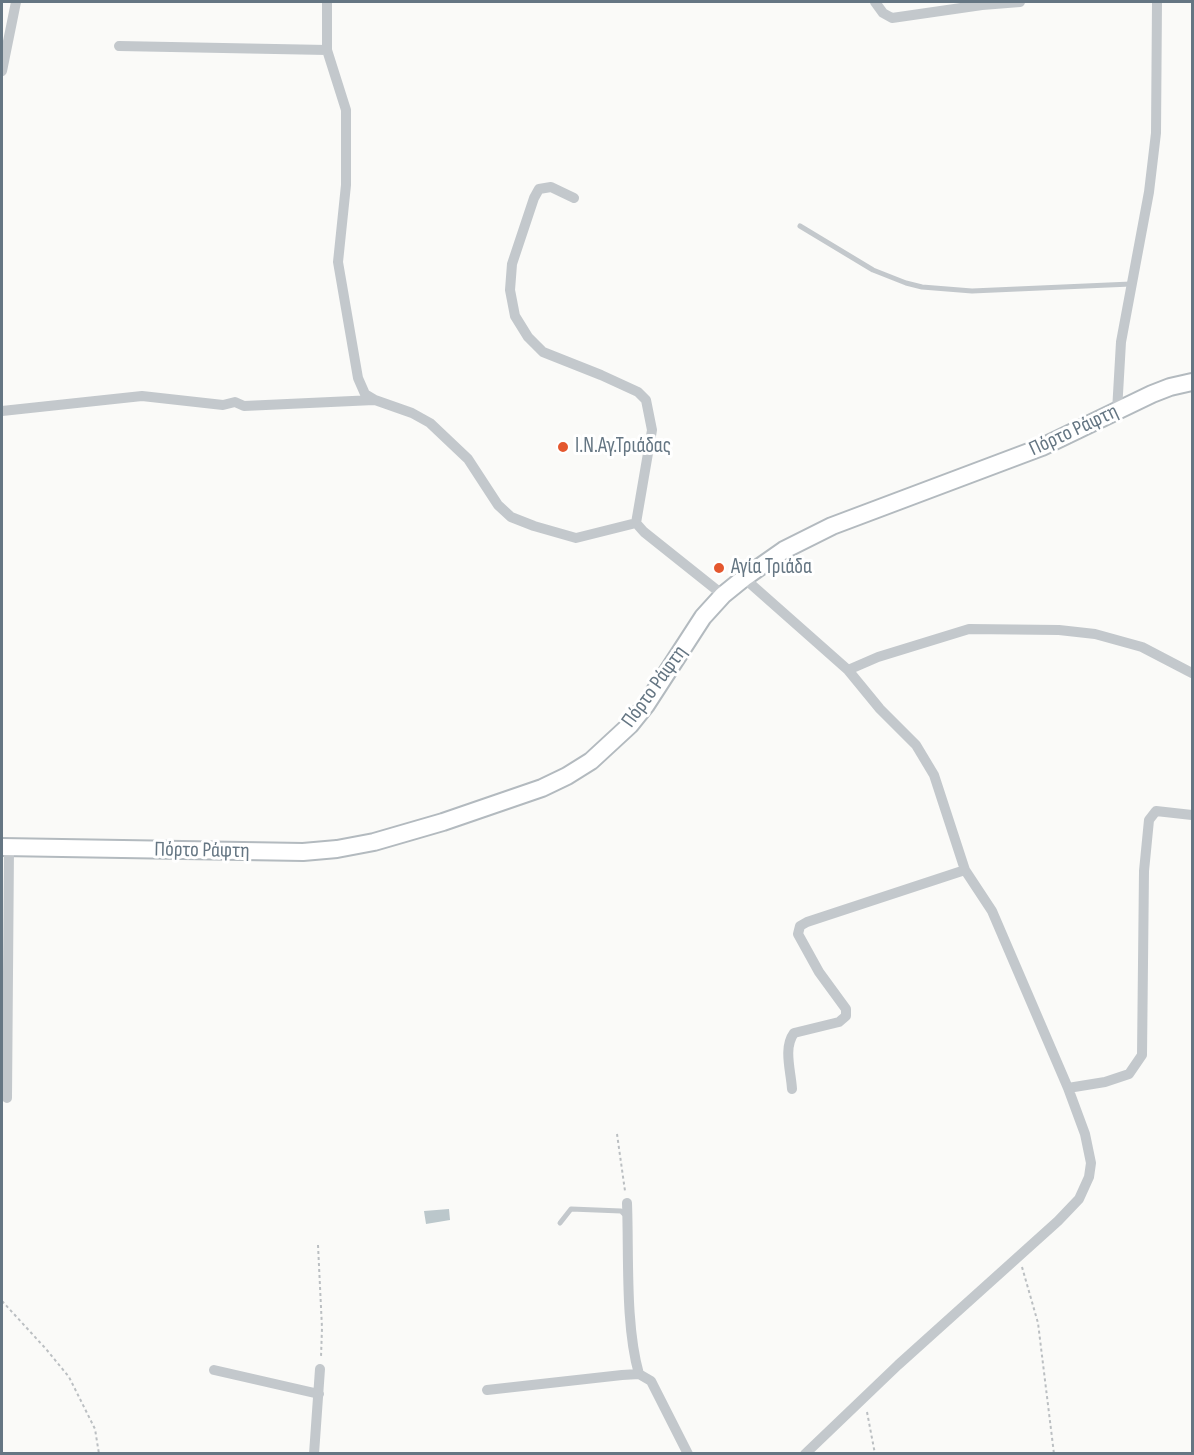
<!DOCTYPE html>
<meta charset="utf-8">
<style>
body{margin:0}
#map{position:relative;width:1194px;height:1455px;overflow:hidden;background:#fafaf8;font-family:"Sofia Sans Condensed",sans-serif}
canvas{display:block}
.frame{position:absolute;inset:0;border:3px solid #657683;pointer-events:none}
</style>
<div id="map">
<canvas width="1194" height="1455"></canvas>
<div class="frame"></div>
</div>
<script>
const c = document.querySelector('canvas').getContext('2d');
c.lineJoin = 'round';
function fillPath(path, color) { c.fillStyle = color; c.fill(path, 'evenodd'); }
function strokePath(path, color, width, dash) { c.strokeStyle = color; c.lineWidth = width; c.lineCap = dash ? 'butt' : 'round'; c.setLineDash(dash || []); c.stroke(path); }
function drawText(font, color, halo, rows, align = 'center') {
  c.font = font + ' "Sofia Sans Condensed",sans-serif'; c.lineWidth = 6; c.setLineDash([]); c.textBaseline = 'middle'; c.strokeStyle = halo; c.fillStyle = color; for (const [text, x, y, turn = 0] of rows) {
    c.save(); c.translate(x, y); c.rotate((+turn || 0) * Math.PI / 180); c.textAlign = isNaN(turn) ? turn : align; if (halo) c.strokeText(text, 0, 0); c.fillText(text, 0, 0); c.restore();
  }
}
fillPath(new Path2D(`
 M449 1209 450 1220 426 1224 424 1211Z`), '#bbc7cb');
const secondary = new Path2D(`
 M2 847 303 852 337 849 374 842 443 822 542 788 567 776 591 761 630 725 646 705 703 617 723 595 744 578 784 550 832 526 1042 447 1152 394 1170 387 1192 382`);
strokePath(secondary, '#b3babf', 20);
strokePath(new Path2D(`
 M617 1134 625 1191
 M318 1245 322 1328 321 1357
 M1022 1267 1038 1323 1054 1454
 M2 1301 46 1349 69 1377 95 1429 99 1454
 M867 1412 875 1454`), '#bbbfc2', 2, [3, 3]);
strokePath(new Path2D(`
 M800 226 873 270 906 283 922 287 972 291 1131 284
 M560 1223 571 1209 621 1211 626 1216`), '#c3c8cc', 5);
strokePath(new Path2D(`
 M327 2V50L346 110V185L338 262 358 378 365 394 375 400 412 413 430 423 468 459 498 505 511 517 534 526 576 538 636 523 644 532 723 595
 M875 2 883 13 892 18 982 5 1020 2
 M119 46 327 50
 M2 71 16 2
 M574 198 551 187 539 189 534 198 512 264 510 290 515 316 528 337 543 352 601 375 638 392 646 400 652 430 636 523
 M2 411 142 396 223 405 235 402 244 406 374 400
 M1117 411 1121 342 1149 192 1156 133 1157 2
 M744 578 848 670 880 709 916 745 934 775 965 870 992 911 1068 1088 1085 1134 1091 1163 1089 1177 1079 1199 1058 1221 898 1365 805 1454
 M848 670 878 657 969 629 1059 630 1095 634 1142 647 1192 673
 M1068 1088 1105 1082 1129 1074 1142 1055 1144 871 1149 820 1156 811 1192 815
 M792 1089C791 1071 783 1048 794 1033L839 1022 846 1016V1009L819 972 798 934 800 926 807 922 965 870
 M7 1098 9 848
 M627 1203C629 1255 625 1325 639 1374
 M214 1370 319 1394
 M487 1390 622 1375 639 1374 651 1381 688 1454
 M314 1454 320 1369`), '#c3c8cc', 10);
strokePath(secondary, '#fff', 16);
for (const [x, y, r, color] of [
 [563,447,6,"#e4572e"],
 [719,568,6,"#e4572e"]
]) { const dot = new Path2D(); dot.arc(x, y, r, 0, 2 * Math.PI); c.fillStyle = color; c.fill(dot); strokePath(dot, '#fff', 2); }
drawText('21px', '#657683', '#fff', [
 ["Πόρτο Ράφτη",1074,431,-25],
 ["Πόρτο Ράφτη",655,687,-54],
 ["Πόρτο Ράφτη",202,851,1]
]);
drawText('21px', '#657683', '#fff', [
 ["Ι.Ν.Αγ.Τριάδας",575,447],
 ["Αγία Τριάδα",731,568]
], 'left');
</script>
